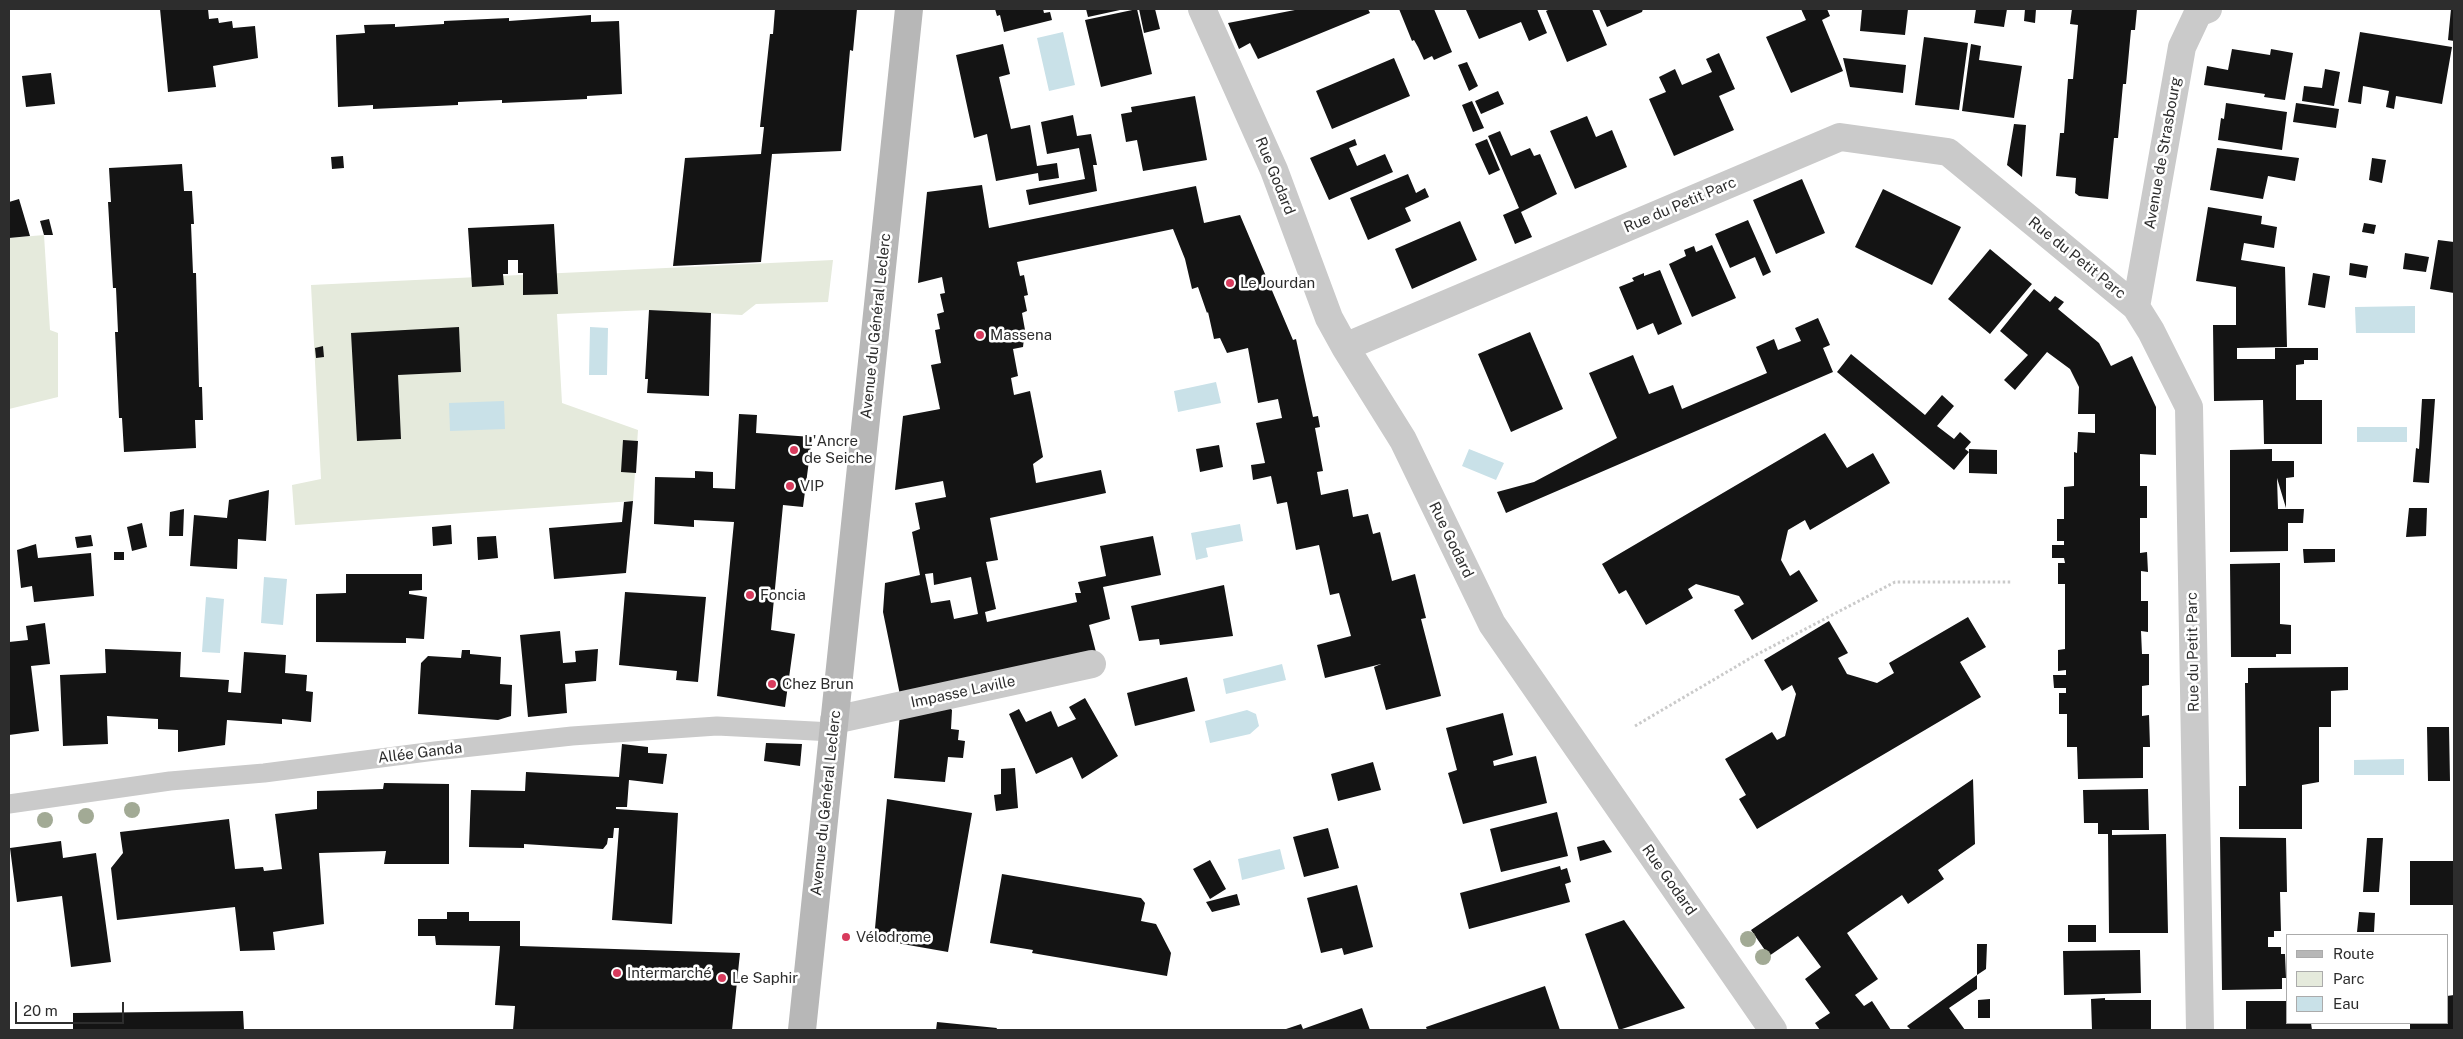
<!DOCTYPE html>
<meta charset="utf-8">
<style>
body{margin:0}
#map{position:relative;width:2463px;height:1039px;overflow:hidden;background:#fff;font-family:"Public Sans",sans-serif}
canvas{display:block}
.frame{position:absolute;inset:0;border:10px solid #2d2d2d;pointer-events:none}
.legend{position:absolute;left:2286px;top:934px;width:162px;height:90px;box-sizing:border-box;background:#fff;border:1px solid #ababab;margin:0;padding:6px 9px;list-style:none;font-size:15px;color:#2d2d2d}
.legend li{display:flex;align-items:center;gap:10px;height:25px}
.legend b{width:25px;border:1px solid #ababab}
.scale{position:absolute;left:15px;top:1002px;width:109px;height:22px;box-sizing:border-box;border:2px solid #2d2d2d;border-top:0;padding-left:6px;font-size:15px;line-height:18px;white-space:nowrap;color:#2d2d2d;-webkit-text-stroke:4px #fff;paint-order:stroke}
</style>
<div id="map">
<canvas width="2463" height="1039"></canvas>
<div class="frame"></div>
<ul class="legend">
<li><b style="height:6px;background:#b7b7b7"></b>Route</li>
<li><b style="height:14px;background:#e5eadc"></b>Parc</li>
<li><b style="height:14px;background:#c9e1e8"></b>Eau</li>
</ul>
<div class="scale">20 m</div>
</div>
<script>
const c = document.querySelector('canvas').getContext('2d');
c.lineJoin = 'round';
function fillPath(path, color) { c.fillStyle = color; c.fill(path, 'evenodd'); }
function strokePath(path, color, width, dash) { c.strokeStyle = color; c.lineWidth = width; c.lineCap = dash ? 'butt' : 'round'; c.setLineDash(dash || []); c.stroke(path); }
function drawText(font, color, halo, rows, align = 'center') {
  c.font = font + ' "Public Sans",sans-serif'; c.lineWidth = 5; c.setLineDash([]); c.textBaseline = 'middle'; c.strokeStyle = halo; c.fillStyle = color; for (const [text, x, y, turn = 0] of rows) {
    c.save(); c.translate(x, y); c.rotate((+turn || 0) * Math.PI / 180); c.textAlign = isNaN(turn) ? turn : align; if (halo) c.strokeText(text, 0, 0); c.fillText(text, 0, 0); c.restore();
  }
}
fillPath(new Path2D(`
 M44 235 50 330 58 333V397L9 409V238Z
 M833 260 828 302 756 304 742 315 649 310 557 314 562 403 638 430 633 501 295 525 292 485 321 479 311 285Z`), '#e5eadc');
fillPath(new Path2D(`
 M1063 32 1075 85 1049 91 1037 38Z
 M2415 306V333H2356L2355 307Z
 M590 327 608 328 607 375H589Z
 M1216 382 1221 403 1178 412 1174 391Z
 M504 401 505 429 450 431 449 403Z
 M2357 427H2407V442H2357Z
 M1469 449 1504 463 1496 480 1462 466Z
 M1240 524 1243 541 1206 548 1208 557 1196 560 1191 533Z
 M264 577 287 579 283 625 261 623Z
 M206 597 224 599 220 653 202 652Z
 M1282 664 1286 680 1226 694 1223 679Z
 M1247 710 1256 714 1259 726 1250 734 1210 743 1205 721Z
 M2404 759V775H2354V760Z
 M1280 849 1285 869 1242 880 1238 859Z`), '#c9e1e8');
fillPath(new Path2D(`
 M160 9H208L209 19 218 18 219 23 232 21 233 28 255 26 258 58 213 66 216 87 168 92Z
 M775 9H857L853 51 850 50 841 151 772 154 761 262 673 266 685 158 761 154 764 127H760L770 34H773Z
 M995 9H1043L1044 13 1050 12 1052 20 1004 32 1000 15 997 16Z
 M1086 9H1120V10L1088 17Z
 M1137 9 1152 74 1101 87 1085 20Z
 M1139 9H1155L1160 29 1144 33Z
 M1300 9H1368L1370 13 1258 59 1250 43 1239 49 1228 23Z
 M1399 9H1434L1452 52 1434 60 1432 56 1424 60 1418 47 1414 40 1412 41Z
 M1469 9H1537L1547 33 1529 41 1521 22 1479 39 1466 10Z
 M1550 9H1592L1607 45 1567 62 1546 11Z
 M1599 9H1643L1642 12 1607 27Z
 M1801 9H1827L1830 16 1822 20 1843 71 1791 93 1766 37 1806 20Z
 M1862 9H1908L1905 35 1860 31Z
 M1976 9H2007L2004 27 1974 23Z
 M2025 9H2036L2035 23 2024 21Z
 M2072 9H2137L2135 30H2131L2126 84H2123L2118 138H2114L2108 199 2079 196 2075 193 2076 178 2056 176 2060 133H2064L2068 79H2073L2078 25 2070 24Z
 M2451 9H2454V41L2448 40Z
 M591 15V22L619 21 622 94 587 96V99L502 103V100L458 102V105L373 109V105L338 107 336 35 365 33 364 25 395 24V27L444 24V21L509 18V21Z
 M2360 32 2452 47 2442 104 2396 96 2394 109 2386 107 2389 91 2363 86 2361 104 2348 102Z
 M1924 37 1968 43 1959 110 1915 105Z
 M1003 44 1010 74 999 77 1011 129 1030 125 1037 166 1057 163 1059 178 1039 181 1038 173 996 181 987 134 974 138 956 55Z
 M1971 44 1981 46 1979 60 2022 66 2014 118 1962 111Z
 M2232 49 2270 55 2271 49 2293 53 2285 100 2264 97 2265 94 2204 85 2207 66 2228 70Z
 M1719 53 1735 89 1719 96 1734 130 1674 156 1649 99 1666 92 1659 77 1675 69 1682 85 1712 72 1706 59Z
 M1394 58 1410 96 1332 129 1316 91Z
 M1843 58 1906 65 1903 93 1850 87Z
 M1467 62 1478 86 1469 91 1458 65Z
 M2325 69 2340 72 2334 106 2302 101 2304 86 2322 88Z
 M51 73 55 104 26 107 22 76Z
 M1498 91 1504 104 1481 114 1475 101Z
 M1195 96 1207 160 1143 171 1137 140 1126 142 1121 114 1132 112 1131 107Z
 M1472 101 1484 128 1473 132 1462 105Z
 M2226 103 2287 112 2282 150 2218 140 2221 118 2224 119Z
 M2296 103 2339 109 2336 128 2293 122Z
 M1073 115 1077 136 1091 134 1097 165H1093L1097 191 1029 205 1026 190 1085 179 1079 148 1047 154 1041 122Z
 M1587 116 1596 137 1612 130 1627 167 1575 189 1550 131Z
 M2014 124 2026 125 2022 177 2007 165Z
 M1500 131 1511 156 1530 148 1534 156 1540 154 1557 194 1521 212 1532 237 1515 244 1503 215 1519 208 1488 136Z
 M1355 139 1357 145 1349 148 1357 166 1385 154 1393 172 1329 200 1310 158Z
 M1487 139 1500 170 1489 175 1475 144Z
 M2217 148 2299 158 2295 181 2268 176 2263 199 2210 190Z
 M343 156 344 168 332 169 331 157Z
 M2372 158 2386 160 2382 183 2369 180Z
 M182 164 184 191H192L194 224H191L193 273H196L199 387H202L203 420H195L196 448 124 452 122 418H119L115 332H118L116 288H113L108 202H111L109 168Z
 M1408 174 1416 193 1425 188 1429 197 1405 208 1411 221 1368 240 1350 198Z
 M1802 179 1825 233 1776 254 1753 200Z
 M982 185 989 228 1196 186 1204 223 1240 215 1293 340 1296 339 1313 417 1318 416 1320 427 1315 428 1323 471 1317 472 1321 495 1348 489 1353 517 1368 514 1373 534 1380 532 1392 581 1415 574 1426 618 1421 619 1441 696 1386 710 1374 667 1381 664 1325 678 1317 645 1351 636 1339 593 1330 595 1319 545 1296 550 1287 502 1277 504 1271 476 1253 480 1251 465 1265 463 1256 423 1282 418 1278 399 1258 403 1248 348 1227 353 1220 338 1214 339 1208 312 1207 313 1198 287 1192 289 1185 259 1173 229 1017 262 1020 276 1024 275 1028 295 1024 296 1027 311 1022 313 1025 330 1023 347 1013 349 1018 376 1011 378 1014 395 1030 391 1043 457 1033 464 1036 483 1101 470 1106 493 990 518 998 560 986 562 996 609 985 612 987 622 1077 602 1075 593H1081L1078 582 1106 576 1100 546 1153 536 1161 575 1103 587 1110 619 1089 625 1096 652 900 695 883 612 885 583 920 575 912 532 920 529 915 503 946 497 943 481 895 490 903 416 940 409 931 365 941 363 935 330 940 329 937 314 944 312 940 294 945 293 942 277 918 283 927 192ZM933 573 934 585 971 577 978 614 954 619 950 600 931 603 925 574Z
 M1883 189 1961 227 1932 285 1855 247Z
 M19 199 30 236 9 238V202Z
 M2208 207 2262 216 2261 224 2277 227 2274 248 2244 243 2241 260 2285 267 2287 347 2237 348V359H2275V348H2318V360H2304V364L2296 365V400H2322V444H2264L2263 400 2214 401 2213 325H2236V287L2196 281Z
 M49 219 53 235H44L40 221Z
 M1748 220 1771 272 1763 276 1755 257 1730 268 1715 234Z
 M1460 221 1477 260 1412 289 1395 249Z
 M2364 223 2376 225 2374 234 2362 232Z
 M554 224 558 294 523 295V273H518V260H508V274H503L504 285 472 287 468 228Z
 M2438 240 2454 242V293L2430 289Z
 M1712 245 1736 298 1692 317 1669 264 1686 256 1684 250 1694 246 1696 252Z
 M1990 249 2032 284 1990 334 1948 299Z
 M2405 253 2429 257 2426 272 2403 269Z
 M2350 263 2368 266 2366 278 2349 275Z
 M1660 270 1682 324 1658 335 1653 323 1637 330 1619 287 1634 281 1632 278 1644 273V276Z
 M2313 273 2330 276 2325 308 2308 305Z
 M2034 289 2050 302 2055 296 2064 302 2058 309 2099 343 2111 366 2132 356 2156 407V455L2140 454V486H2147V518H2140V553L2147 552 2148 572 2141 571V601H2148V632L2141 631 2142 654H2149V685L2142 686V716L2149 715 2150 747H2143V778L2078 779 2077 747H2067V714H2059V693H2066V688H2054L2053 675H2066V670L2058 671V650L2065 649V584H2058V563H2065L2064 558H2052V545H2064V541H2057V519H2064V487L2074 486V452L2077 453 2078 432 2095 433V414H2078L2079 387 2070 369 2047 352 2015 390 2004 380 2028 355 2000 331Z
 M649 310 711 313 709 396 647 393 648 379H645Z
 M1818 318 1830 345 1823 348 1833 372 1506 513 1497 492 1534 482 1617 438 1589 373 1633 355 1649 394 1673 385 1682 409 1767 373 1756 347 1774 339 1778 350 1801 341 1795 328Z
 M459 327 461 372 398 375 401 439 357 441 351 333Z
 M1530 332 1563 409 1511 432 1478 354Z
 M323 346 324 357 316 358 315 348Z
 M1851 354 1925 415 1942 395 1954 406 1937 426 1954 439 1960 432 1971 442 1965 449 1969 452V449L1997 450V474L1969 473V452L1954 470 1837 372Z
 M2422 399H2435L2429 483 2413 482 2416 448 2419 449Z
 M739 414 757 415 756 433 812 437 803 507 783 505 771 630 795 634 785 707 717 696 734 522 694 520V527L654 524 655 477 695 478V471L713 472V488L735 489Z
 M1825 433 1847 468 1873 453 1890 483 1810 530 1805 520 1788 530 1781 560 1790 576 1799 570 1818 601 1752 640 1734 610 1744 604 1739 596 1696 584 1688 589 1693 598 1646 625 1626 590 1619 594 1602 564Z
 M623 440 638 441 636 473 621 472Z
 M1219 445 1223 467 1200 472 1196 449Z
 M2272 449V461H2294V477L2286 478V508L2277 478 2278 509H2304L2303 523H2288V551L2230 552V450Z
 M269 490 266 541 238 539 237 569 190 566 194 515 227 518 229 500Z
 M633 501 626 573 554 579 549 528 622 522 624 502Z
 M2409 508H2427L2426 536 2406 537Z
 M184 509 183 536H169L170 512Z
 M142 523 147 547 132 551 127 527Z
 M451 525 452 544 433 546 432 527Z
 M91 535 93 546 77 548 75 537Z
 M496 536 498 558 478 560 477 537Z
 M36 544 38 558 91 553 94 596 34 602 32 586 21 588 17 550Z
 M2303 549H2335V562L2304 563Z
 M114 552H124V560H114Z
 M2280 563V624L2291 625V654H2276V657H2231L2230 564Z
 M346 574H422V590L409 591V594L427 597 424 639 406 638V643L316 642V594L346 593Z
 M1224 585 1233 636 1160 645 1159 639 1139 641 1131 606Z
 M625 592 706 597 698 682 676 680 677 671 619 665Z
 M1968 617 1986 647 1960 662 1981 697 1757 829 1739 799 1746 795 1725 759 1772 732 1777 740 1785 736 1796 694 1792 685 1782 691 1764 660 1829 621 1848 653 1838 658 1847 674 1877 683 1894 673 1889 663Z
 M45 623 50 664 31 666 39 731 9 735V642L28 640 26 626Z
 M560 631 563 663 576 662 575 651 598 649 596 681 565 684 567 713 528 717 520 635Z
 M105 649 181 652 180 677 229 680 228 692 241 693 244 652 286 655 285 673 307 675 306 691 313 692 311 722 282 719V724L227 720 225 745 178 752V730L158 729V719L107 716 108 744 63 746 60 675 106 673Z
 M462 650H470V654L501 657 500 684 512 685 511 716 498 720 418 714 421 663 428 656 461 658Z
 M2348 667V690L2331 691V727H2319V782L2302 785V829H2239V786H2246L2245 683H2248V668Z
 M1187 677 1195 711 1135 726 1127 693Z
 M1085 698 1118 756 1082 779 1072 757 1036 774 1009 714 1019 709 1026 722 1051 711 1058 727 1076 719 1069 707Z
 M947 705 952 710 951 729 959 730 958 740 965 741 963 758 948 757 945 782 894 778 900 714Z
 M1503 713 1513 755 1493 761 1494 766 1536 756 1547 803 1463 824 1448 773 1457 770 1446 728Z
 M2427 727H2449L2450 781H2428Z
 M766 743 802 744 800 766 764 761Z
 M622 744 648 747V753L667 754 663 784 629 780 627 807H616V809L678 813 672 924 612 920 619 828H614L613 838H608L607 844 603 849 524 844V848L469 847 471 790 525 791 526 772 619 777Z
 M1373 762 1381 790 1338 801 1331 774Z
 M1015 768 1018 808 996 811 994 795 1001 794V769Z
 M1973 779 1975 844 1938 870 1944 879 1908 904 1902 895 1847 933 1878 979 1855 995 1864 1006 1872 1001 1891 1030H1820L1815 1023 1830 1013 1805 979 1821 967 1798 936 1769 956 1751 930Z
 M384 783 449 784V864H384L386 851 319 853 324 924 273 932 275 950 240 951 235 907 117 920 111 868 123 853 120 832 229 819 235 869 263 867 264 871 282 869 275 814 317 809V791L383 789Z
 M2148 789 2149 830H2112V835L2166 834 2168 933H2109L2108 834H2098V823H2084L2083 790Z
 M887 799 972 813 948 952 874 939Z
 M1557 812 1568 856 1501 872 1490 829Z
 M1328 828 1339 868 1304 877 1293 837Z
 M2220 837 2286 838 2287 892H2280L2281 931H2274V937H2268V947H2281V954H2285L2286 978H2282V989L2222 990Z
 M2367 838H2383L2379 892H2363Z
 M1604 840 1612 852 1580 861 1577 847Z
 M61 841 63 858 96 853 111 962 71 967 62 896 17 902 10 848Z
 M1210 860 1226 889 1210 899 1193 869Z
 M2410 861H2454V905H2410Z
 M1560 866 1561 870 1567 868 1571 882 1565 884 1570 902 1469 929 1460 893Z
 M1002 874 1141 898 1145 903 1141 921 1156 924 1171 953 1167 976 1032 953 1033 950 990 943Z
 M1357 885 1373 947 1344 955 1342 948 1321 953 1307 898Z
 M1237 894 1240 905 1212 912 1206 902Z
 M447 912H469V921H520V946L740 953 732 1030H513L515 1006 495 1005 500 946 436 945 435 936H418V919H447Z
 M2359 912 2375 913 2374 932H2357Z
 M1624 920 1685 1008 1619 1030 1585 934Z
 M2068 925H2096V942H2068Z
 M1977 944H1987L1986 969 1977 975Z
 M2140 950 2141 993 2064 995 2063 951Z
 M1977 975V989L1949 1008 1965 1030H1911L1907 1026Z
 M1545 986 1560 1030H1427L1426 1027Z
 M2454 995V1030H2410V1023H2447V996Z
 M2105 998V1000H2151V1030H2092L2091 999Z
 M1990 999V1018H1978V1000Z
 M2246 1001H2287V1023H2311L2312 1030H2246Z
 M1362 1008 1370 1030H1283L1301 1024 1303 1029Z
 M243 1011 244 1030H73V1013Z
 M937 1022 997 1028 996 1030H936Z`), '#141414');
strokePath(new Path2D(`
 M1635 726 1754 656 1895 582H2011`), '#cacaca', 3, [2.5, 2.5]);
strokePath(new Path2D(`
 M9 804 170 781 264 773 435 751 572 736 717 726 833 732`), '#cacaca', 19);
strokePath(new Path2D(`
 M1202 9 1274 170 1329 318 1345 347 1403 440 1492 624 1773 1030
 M2136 307 2182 47 2198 13 2208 9
 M1345 347 1840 137 1948 152 2136 307 2151 331 2189 407 2200 1030
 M834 720 1092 664`), '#cacaca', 28);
strokePath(new Path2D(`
 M802 1030 909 9`), '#b7b7b7', 28);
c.fillStyle = '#a2aa95';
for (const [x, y] of [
 [132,810],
 [86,816],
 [45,820],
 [1748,939],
 [1763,957]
]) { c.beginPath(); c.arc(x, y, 8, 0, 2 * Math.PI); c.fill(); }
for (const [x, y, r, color] of [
 [1230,283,5,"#d83b5d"],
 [980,335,5,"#d83b5d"],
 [794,450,5,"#d83b5d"],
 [790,486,5,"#d83b5d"],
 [750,595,5,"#d83b5d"],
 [772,684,5,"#d83b5d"],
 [846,937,5,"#d83b5d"],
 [617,973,5,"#d83b5d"],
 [722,978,5,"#d83b5d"]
]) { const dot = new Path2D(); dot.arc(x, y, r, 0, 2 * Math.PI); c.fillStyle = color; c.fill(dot); strokePath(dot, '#fff', 2); }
drawText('15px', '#2d2d2d', '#fff', [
 ["Avenue de Strasbourg",2163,153,-80],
 ["Rue Godard",1275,176,68],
 ["Rue du Petit Parc",1680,205,-23],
 ["Rue du Petit Parc",2077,258,39],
 ["Avenue du Général Leclerc",876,326,-84],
 ["Rue Godard",1451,540,64],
 ["Rue du Petit Parc",2193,652,-91],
 ["Impasse Laville",963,692,-12],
 ["Allée Ganda",420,753,-7],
 ["Avenue du Général Leclerc",826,803,-84],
 ["Rue Godard",1669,880,55]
]);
drawText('15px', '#2d2d2d', '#fff', [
 ["Le Jourdan",1240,283],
 ["Massena",990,335],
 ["L'Ancre",804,441],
 ["de Seiche",804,458],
 ["VIP",800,486],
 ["Foncia",760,595],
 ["Chez Brun",782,684],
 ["Vélodrome",856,937],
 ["Intermarché",627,973],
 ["Le Saphir",732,978]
], 'left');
</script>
